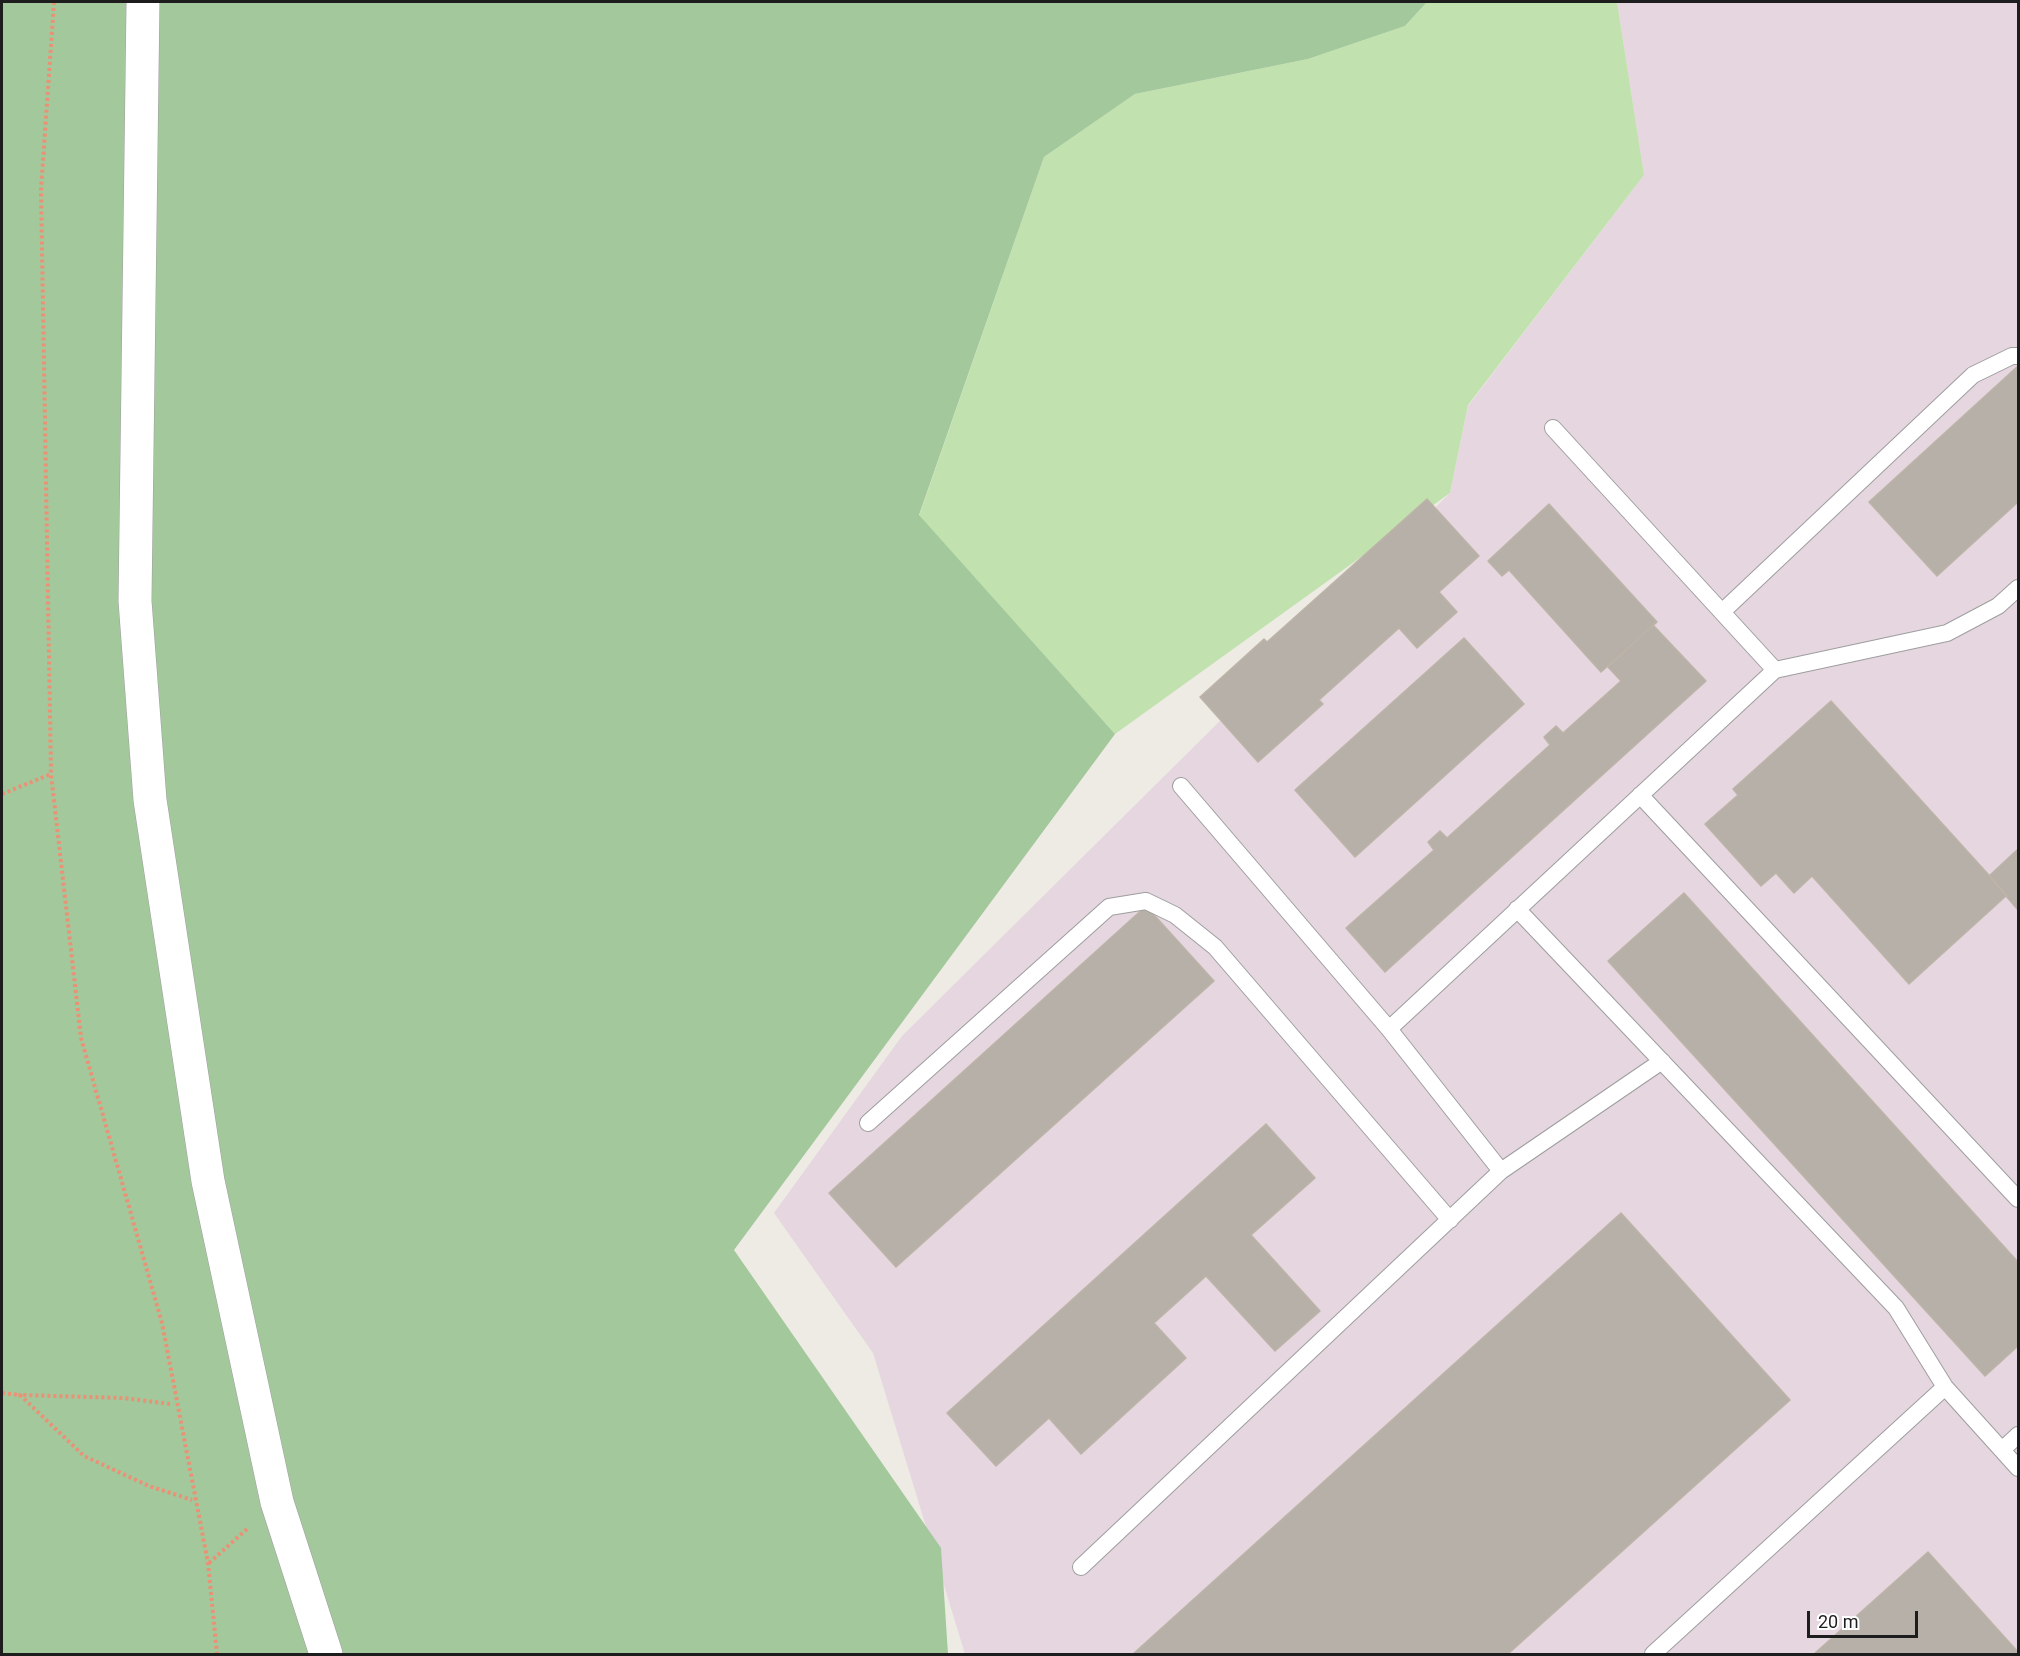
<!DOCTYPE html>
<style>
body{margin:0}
#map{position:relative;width:2020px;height:1656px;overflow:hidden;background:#edebe3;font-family:Roboto,sans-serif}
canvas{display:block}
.frame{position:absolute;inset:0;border:3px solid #1d1d1d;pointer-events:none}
.scale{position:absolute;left:1807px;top:1611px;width:111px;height:27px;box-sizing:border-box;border:3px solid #1d1d1d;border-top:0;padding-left:8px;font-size:18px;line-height:21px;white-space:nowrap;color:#1d1d1d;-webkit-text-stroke:4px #fff;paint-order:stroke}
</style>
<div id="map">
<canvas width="2020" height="1656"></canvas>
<div class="frame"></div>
<div class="scale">20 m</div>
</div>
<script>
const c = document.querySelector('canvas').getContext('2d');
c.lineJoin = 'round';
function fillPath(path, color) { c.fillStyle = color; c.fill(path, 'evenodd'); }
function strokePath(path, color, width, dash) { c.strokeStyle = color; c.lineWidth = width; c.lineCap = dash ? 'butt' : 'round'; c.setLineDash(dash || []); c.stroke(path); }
fillPath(new Path2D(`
 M1617 2H2018V1654H965L873 1353 774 1213 902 1036 1450 493 1468 406 1644 175Z`), '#e5d6e0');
fillPath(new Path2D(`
 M1427 2H1617L1644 175 1468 405 1450 493 1115 734 919 516 1044 157 1135 94 1308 59 1405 26Z`), '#c1e2ae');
fillPath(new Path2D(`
 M2 2H1427L1405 26 1308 59 1135 94 1044 157 919 515 1115 734 734 1250 941 1548 948 1654H2Z`), '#a3c89c');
const building = new Path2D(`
 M2018 366V502L1937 576 1869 502Z
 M1427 499 1479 556 1439 592 1457 612 1417 648 1399 628 1319 700 1323 704 1258 762 1200 697 1264 639 1267 642Z
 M1549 504 1657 622 1601 672 1509 570 1502 576 1488 561Z
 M1653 625 1706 681 1385 972 1346 928 1434 850 1428 842 1440 831 1447 838 1550 745 1544 737 1556 726 1563 733 1621 681 1608 667Z
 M1464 638 1524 704 1355 857 1295 790Z
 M1831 701 2007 895 1909 984 1812 876 1794 893 1776 873 1761 886 1705 824 1738 795 1733 789Z
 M2018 849V910L1989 876Z
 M1684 893 2018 1262V1346L1985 1376 1608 961Z
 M1146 906 1214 981 896 1267 829 1193Z
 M1266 1124 1315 1178 1251 1235 1320 1311 1275 1351 1206 1276 1154 1323 1186 1358 1081 1454 1049 1418 996 1466 947 1413Z
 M1621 1213 1790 1400 1508 1654H1133Z
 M1928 1552 2018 1652V1654H1814Z`);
fillPath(building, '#b6b0a9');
strokePath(building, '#bdb4a7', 1.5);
const lane = new Path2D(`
 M1553 428 1775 670
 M1722 612 1973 375 2012 356H2018
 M1181 786 1389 1029 1501 1171
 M1640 795 2018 1199
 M1517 909 1896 1308 1945 1387 2018 1468
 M1389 1029 1775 670 1947 633 1998 606 2018 588
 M868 1123 1109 907 1146 901 1175 915 1215 947 1450 1220
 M2002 1450 2018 1435
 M1081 1567 1501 1171 1662 1061
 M1653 1654 1945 1387`);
const street = new Path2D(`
 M143 2 135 601 150 800 208 1181 277 1502 326 1654`);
strokePath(lane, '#9e9e9e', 18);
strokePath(street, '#9e9e9e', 34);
strokePath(new Path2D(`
 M54 2 41 190 51 774 81 1038 162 1323 208 1563 217 1654
 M2 794 51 774
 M2 1393 20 1395
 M170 1404 123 1398 20 1395 84 1456 149 1486 192 1500
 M209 1563 248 1528`), '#eb9176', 4, [3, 3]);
strokePath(lane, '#fff', 16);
strokePath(street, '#fff', 33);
</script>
